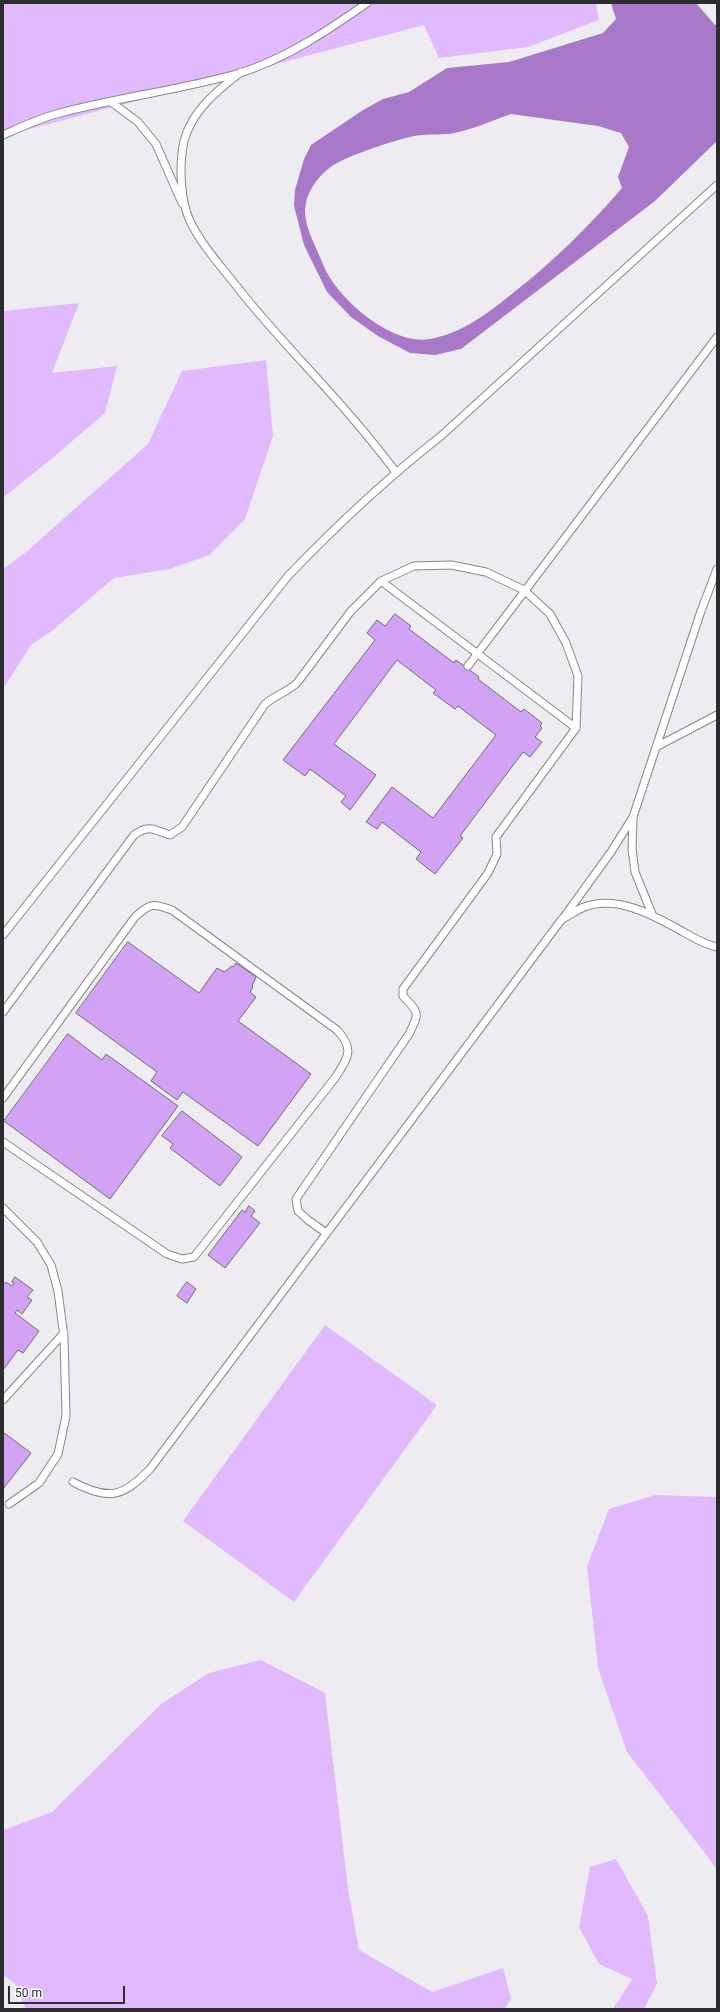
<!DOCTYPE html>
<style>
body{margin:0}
#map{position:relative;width:720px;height:2012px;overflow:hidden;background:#efecf1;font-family:Roboto,sans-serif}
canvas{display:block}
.frame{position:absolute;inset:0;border:4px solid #2d2c2e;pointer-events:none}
.scale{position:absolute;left:8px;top:1986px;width:117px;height:18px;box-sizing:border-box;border:2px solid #2d2c2e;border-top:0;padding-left:5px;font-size:12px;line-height:14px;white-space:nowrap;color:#2d2c2e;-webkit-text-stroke:3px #fcfafe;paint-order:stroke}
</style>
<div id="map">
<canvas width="720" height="2012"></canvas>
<div class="frame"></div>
<div class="scale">50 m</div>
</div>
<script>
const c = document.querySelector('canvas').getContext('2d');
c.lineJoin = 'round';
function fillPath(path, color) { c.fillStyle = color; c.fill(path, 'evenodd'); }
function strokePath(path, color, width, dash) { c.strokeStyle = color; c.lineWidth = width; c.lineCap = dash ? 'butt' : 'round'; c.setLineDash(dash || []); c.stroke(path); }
fillPath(new Path2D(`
 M3 3H596L599 20 528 47 439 58 424 25 3 136Z
 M79 303 52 373 117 366 105 413 56 455 3 498V311Z
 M266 360 273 436 245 519 209 555 170 569 114 578 53 630 31 645 3 689V569L26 552 148 444 182 371Z
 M325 1325 437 1405 294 1602 183 1521Z
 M655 1495 717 1497V1869L627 1752 598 1668 587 1566 609 1509Z
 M261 1660 325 1693 348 1889 359 1950 432 1992 503 1968 511 1998 505 2009H26L15 1984 3 1975V1830L52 1812 161 1704 209 1673Z
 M616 1859 648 1916 657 1984 644 2009H613L632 1979 599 1964 579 1927 590 1867Z`), '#e1bafe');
fillPath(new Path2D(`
 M611 3H696L715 25 717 24V141L655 201 461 349 435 355 410 353 378 336 351 317 327 292 304 245 294 206 295 190 304 159 311 145 363 110 383 99 409 92 447 68 509 62 603 33 616 19ZM511 114 598 126 621 133 629 147 618 177 622 188C587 228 555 260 513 293 488 313 463 333 430 339 393 346 342 302 326 271 322 263 319 254 315 246 310 234 305 223 305 210 306 193 316 179 328 169 342 157 395 140 414 136 429 133 445 136 459 132 476 128 494 120 511 114Z`), '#a779c8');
const building = new Path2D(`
 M395 614 411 626 409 629 454 663 456 660 479 677 478 679 521 712 524 709 542 723 540 726 542 728 535 737 542 742 530 757 523 752 460 836 463 838 435 874 416 859 421 852 382 822 377 829 366 822 392 787 433 818 496 735 458 706 455 709 433 693 436 690 397 660 334 744 376 775 350 810 341 802 346 796 310 769 305 776 283 760 375 640 367 633 377 620 385 626Z
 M128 942 199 993 217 968 224 972 232 966 233 967 236 963 256 977 252 986 253 987 250 992 256 997 238 1021 311 1074 258 1146 183 1092 177 1100 151 1081 157 1072 76 1013Z
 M68 1034 102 1060 106 1054 178 1106 110 1199 4 1121Z
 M182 1111 242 1157 220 1186 170 1148 173 1144 162 1136Z
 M249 1206 255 1211 251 1216 260 1223 225 1268 208 1255 242 1210 245 1212Z
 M15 1277 33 1290 27 1297 32 1300 22 1314 17 1310 15 1313 39 1331 23 1353 18 1350 3 1370V1285L6 1282 12 1286 14 1283 12 1282Z
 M187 1282 196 1289 187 1303 177 1296Z
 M3 1432 31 1453 3 1489Z`);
fillPath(building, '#d2a3f5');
strokePath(building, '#706d71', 1);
const lane = new Path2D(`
 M241 72C218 90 192 110 184 141 179 163 180 200 190 221 202 246 221 266 238 288 274 334 316 375 354 420 368 436 382 454 396 472
 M111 102 138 122 156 144 182 203
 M3 135C21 127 40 118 60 113 119 97 181 90 240 73 287 58 327 31 367 3
 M381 581 576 728
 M468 666 717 337
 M656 747 717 715
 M652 914 635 872 632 849 633 817 701 611 717 569
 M564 917 611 852 633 817
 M3 935 288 576C336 526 386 479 441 436L717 185
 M3 1012 134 835C150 824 154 830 170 835L182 827 265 704C276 695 287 692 297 683L351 611 381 581 414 566 451 565 486 572 524 590 550 614 566 643 578 676 576 728 496 837 497 854 488 873 403 989V996C419 1013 420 1012 409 1034L296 1199 298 1211 308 1220 326 1233
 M3 1098 135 917C150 903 153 903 172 910L337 1030C355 1049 348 1058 335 1078L194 1257 182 1259 167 1254 3 1142
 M3 1208 37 1242 51 1265 58 1291 64 1337 66 1416 58 1454 39 1483 9 1504
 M3 1400 64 1333
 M73 1482C109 1501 123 1497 150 1469L562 919C570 915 577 910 584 907 616 895 651 914 678 929 691 936 702 944 717 947`);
strokePath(lane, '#89878b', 9);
strokePath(lane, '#fff', 7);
</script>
